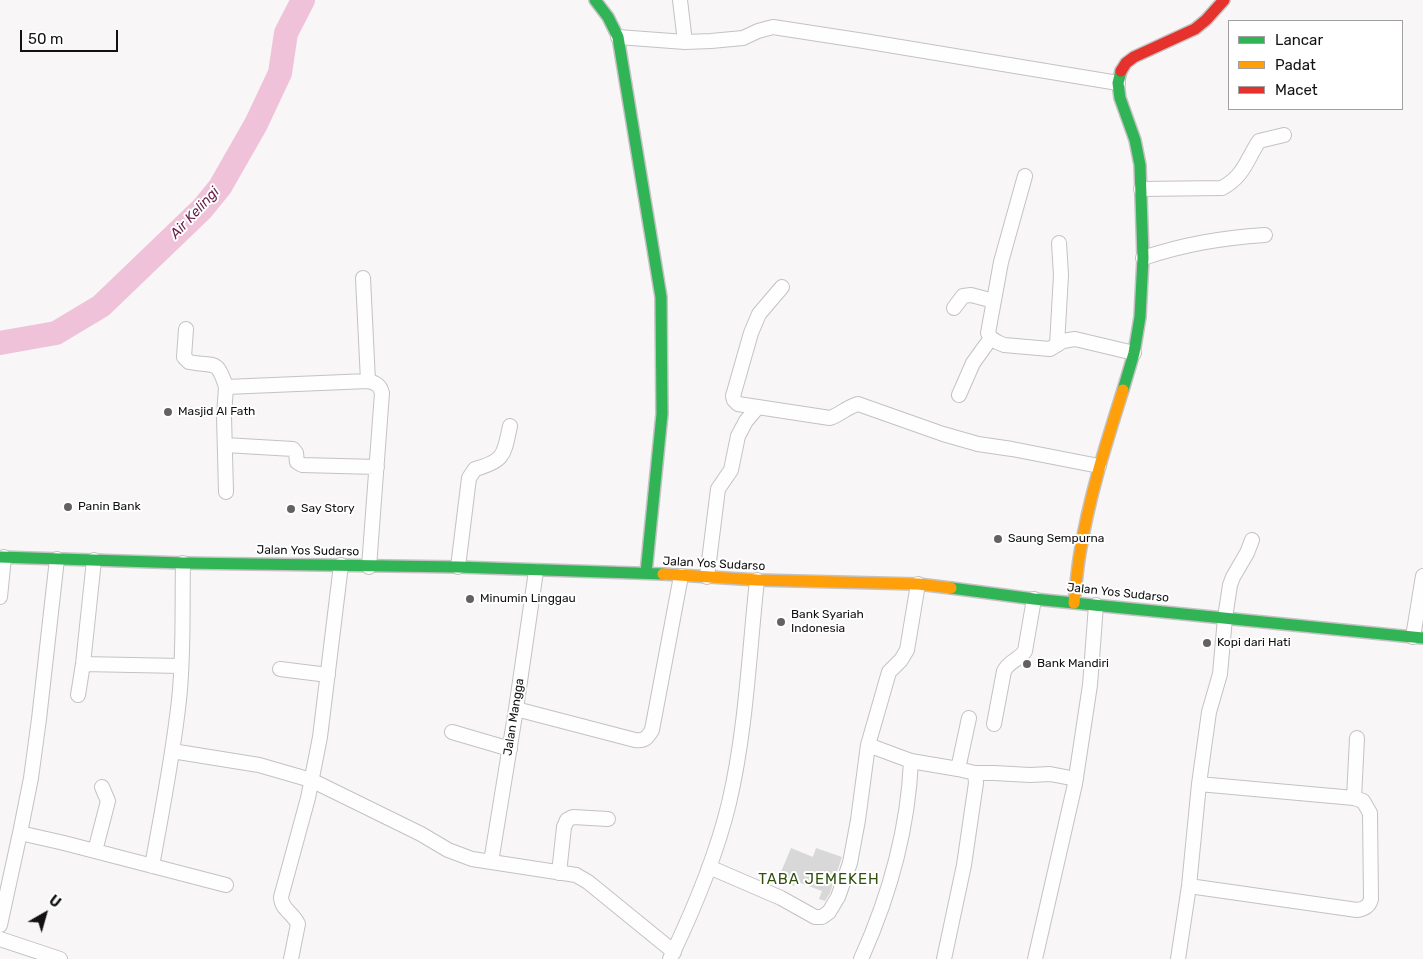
<!DOCTYPE html>
<style>
body{margin:0}
#map{position:relative;width:1423px;height:959px;overflow:hidden;background:#f8f6f7;font-family:Rubik,sans-serif}
canvas{display:block}
.legend{position:absolute;left:1228px;top:20px;width:175px;height:90px;box-sizing:border-box;background:#fff;border:1px solid #a1a0a1;margin:0;padding:6px 9px;list-style:none;font-size:15px;color:#131213}
.legend li{display:flex;align-items:center;gap:10px;height:25px}
.legend b{width:25px;border:1px solid #a1a0a1}
.north{position:absolute;left:20px;top:889px;width:50px;height:50px;-webkit-text-stroke:4px #fff;paint-order:stroke;rotate:38deg;font-size:14px;font-weight:700;line-height:20px;text-align:center;color:#131213}
.north::after{content:'';display:block;margin:auto;width:18px;height:22px;background:#131213;clip-path:polygon(50% 0,100% 100%,50% 72%,0 100%)}
.scale{position:absolute;left:20px;top:30px;width:98px;height:22px;box-sizing:border-box;border:2px solid #131213;border-top:0;padding-left:6px;font-size:15px;line-height:18px;white-space:nowrap;color:#131213;-webkit-text-stroke:4px #fff;paint-order:stroke}
</style>
<div id="map">
<canvas width="1423" height="959"></canvas>
<ul class="legend">
<li><b style="height:6px;background:#30b455"></b>Lancar</li>
<li><b style="height:6px;background:#ff9f0a"></b>Padat</li>
<li><b style="height:6px;background:#e5322d"></b>Macet</li>
</ul>
<div class="north">U</div>
<div class="scale">50 m</div>
</div>
<script>
const c = document.querySelector('canvas').getContext('2d');
c.lineJoin = 'round';
function strokePath(path, color, width, dash) { c.strokeStyle = color; c.lineWidth = width; c.lineCap = dash ? 'butt' : 'round'; c.setLineDash(dash || []); c.stroke(path); }
function fillPath(path, color) { c.fillStyle = color; c.fill(path, 'evenodd'); }
function drawText(font, color, halo, rows, align = 'center') {
  c.font = font + ' Rubik,sans-serif'; c.lineWidth = 4; c.setLineDash([]); c.textBaseline = 'middle'; c.strokeStyle = halo; c.fillStyle = color; for (const [text, x, y, turn = 0] of rows) {
    c.save(); c.translate(x, y); c.rotate((+turn || 0) * Math.PI / 180); c.textAlign = isNaN(turn) ? turn : align; if (halo) c.strokeText(text, 0, 0); c.fillText(text, 0, 0); c.restore();
  }
}
strokePath(new Path2D(`
 M0 343 56 333 101 306 202 209 220 187 256 124 280 73 286 33 303 0`), '#efc2da', 24);
fillPath(new Path2D(`
 M791 848 813 857 816 848 842 857 830 893 825 901 819 899 822 891 795 881 794 886 778 879Z`), '#d9d8d8');
const street = new Path2D(`
 M680 0 685 42 711 41 743 38 758 31 773 27 864 41 1118 83
 M618 37 685 42
 M1025 176 1001 262 988 333 991 338 997 342 1004 345 1050 349 1063 341 1075 339 1134 353
 M1141 189 1222 188C1244 176 1246 161 1259 141L1284 135
 M1143 258C1185 244 1221 238 1265 235
 M363 278 368 381
 M782 287 759 314 751 333 733 396 734 400 738 404 830 418C841 414 847 407 858 404L943 434 978 444 1012 449 1099 466
 M954 308 963 296 971 295 994 301
 M186 329 184 357 189 362C215 367 217 358 226 387
 M1057 345 1061 275 1059 243
 M959 395 973 363 991 338
 M225 445 293 449 296 453 297 462 302 465 377 467
 M226 492 224 416 226 387 368 381C376 383 380 385 382 393L369 567
 M57 559 39 719 31 778 20 833 64 843 226 885
 M458 567 469 478 475 469C505 461 504 454 510 426
 M707 577 718 489 731 470 738 436 746 421 757 408
 M0 597 4 557
 M1413 637 1423 576
 M83 664 181 666
 M280 669 328 675
 M78 695 83 664 94 560
 M516 709 635 740C645 741 647 738 652 730L681 576
 M994 724 1004 671C1009 661 1019 660 1025 651L1034 599
 M452 732 510 749
 M868 745 911 761 958 769 975 773 976 783 964 865 944 959
 M172 751 259 765 311 780 421 834 448 850 472 859 576 875 588 882 674 952
 M958 769 969 718
 M975 773H994L1030 775 1050 774 1076 779
 M1354 798 1357 738
 M95 851 108 801 102 787
 M491 862 516 709 536 571
 M152 866C162 811 173 756 179 700 184 655 182 608 183 563
 M709 867 781 898 815 917H822L829 912 838 897 850 863 858 820 868 745 889 672 901 660 907 650 918 584
 M559 873 564 827 567 820 573 817 608 819
 M1189 886 1357 910C1364 909 1369 907 1371 899L1370 813 1363 801 1354 798 1199 784
 M0 925 20 833
 M0 939 60 959
 M291 959 298 924C293 913 281 909 281 897L308 798 320 737 341 565
 M670 959C694 909 716 857 729 803 746 731 749 654 757 580
 M861 959C889 897 908 829 911 761
 M1035 959 1075 784 1090 685 1096 605
 M1178 959 1189 886 1199 784 1209 712 1220 674 1225 618 1230 585 1233 577 1247 553 1252 540`);
const fast = new Path2D(`
 M595 0 608 17 618 37 661 297 662 414 646 573
 M1121 71 1118 83 1120 98 1135 140 1140 165 1143 258 1140 317 1134 353 1123 390
 M0 557 183 563 458 567 663 574
 M951 588 1034 599 1423 638`);
const slow = new Path2D(`
 M663 574 757 580 918 584 951 588
 M1074 603C1076 586 1077 570 1080 553 1089 497 1106 444 1123 390`);
const jam = new Path2D(`
 M1121 71 1126 63 1134 57 1195 29 1206 20 1224 0`);
strokePath(street, '#c4c2c3', 16);
strokePath(fast, '#c4c2c3', 14);
strokePath(slow, '#c4c2c3', 14);
strokePath(jam, '#c4c2c3', 14);
strokePath(street, '#fefefe', 14);
strokePath(fast, '#30b455', 11);
strokePath(slow, '#ff9f0a', 11);
strokePath(jam, '#e5322d', 11);
for (const [x, y, r, color] of [
 [168,412,5,"#636263"],
 [68,507,5,"#636263"],
 [291,509,5,"#636263"],
 [998,539,5,"#636263"],
 [470,599,5,"#636263"],
 [781,622,5,"#636263"],
 [1207,643,5,"#636263"],
 [1027,664,5,"#636263"]
]) { const dot = new Path2D(); dot.arc(x, y, r, 0, 2 * Math.PI); c.fillStyle = color; c.fill(dot); strokePath(dot, '#fff', 2); }
drawText('12px', '#131213', '#fff', [
 ["Masjid Al Fath",178,412],
 ["Panin Bank",78,507],
 ["Say Story",301,509],
 ["Saung Sempurna",1008,539],
 ["Minumin Linggau",480,599],
 ["Bank Syariah",791,615],
 ["Indonesia",791,629],
 ["Kopi dari Hati",1217,643],
 ["Bank Mandiri",1037,664]
], 'left');
drawText('12px', '#131213', '#fff', [
 ["Jalan Yos Sudarso",308,551,1],
 ["Jalan Yos Sudarso",714,564,3],
 ["Jalan Yos Sudarso",1118,593,6],
 ["Jalan Mangga",514,717,-81]
]);
drawText('italic 14px', '#631b49', '#fff', [
 ["Air Kelingi",195,213,-47]
]);
c.letterSpacing = '1px';
drawText('15px', '#30510e', '#fff', [
 ["TABA JEMEKEH",819,880]
]);
c.letterSpacing = '0px';
</script>
